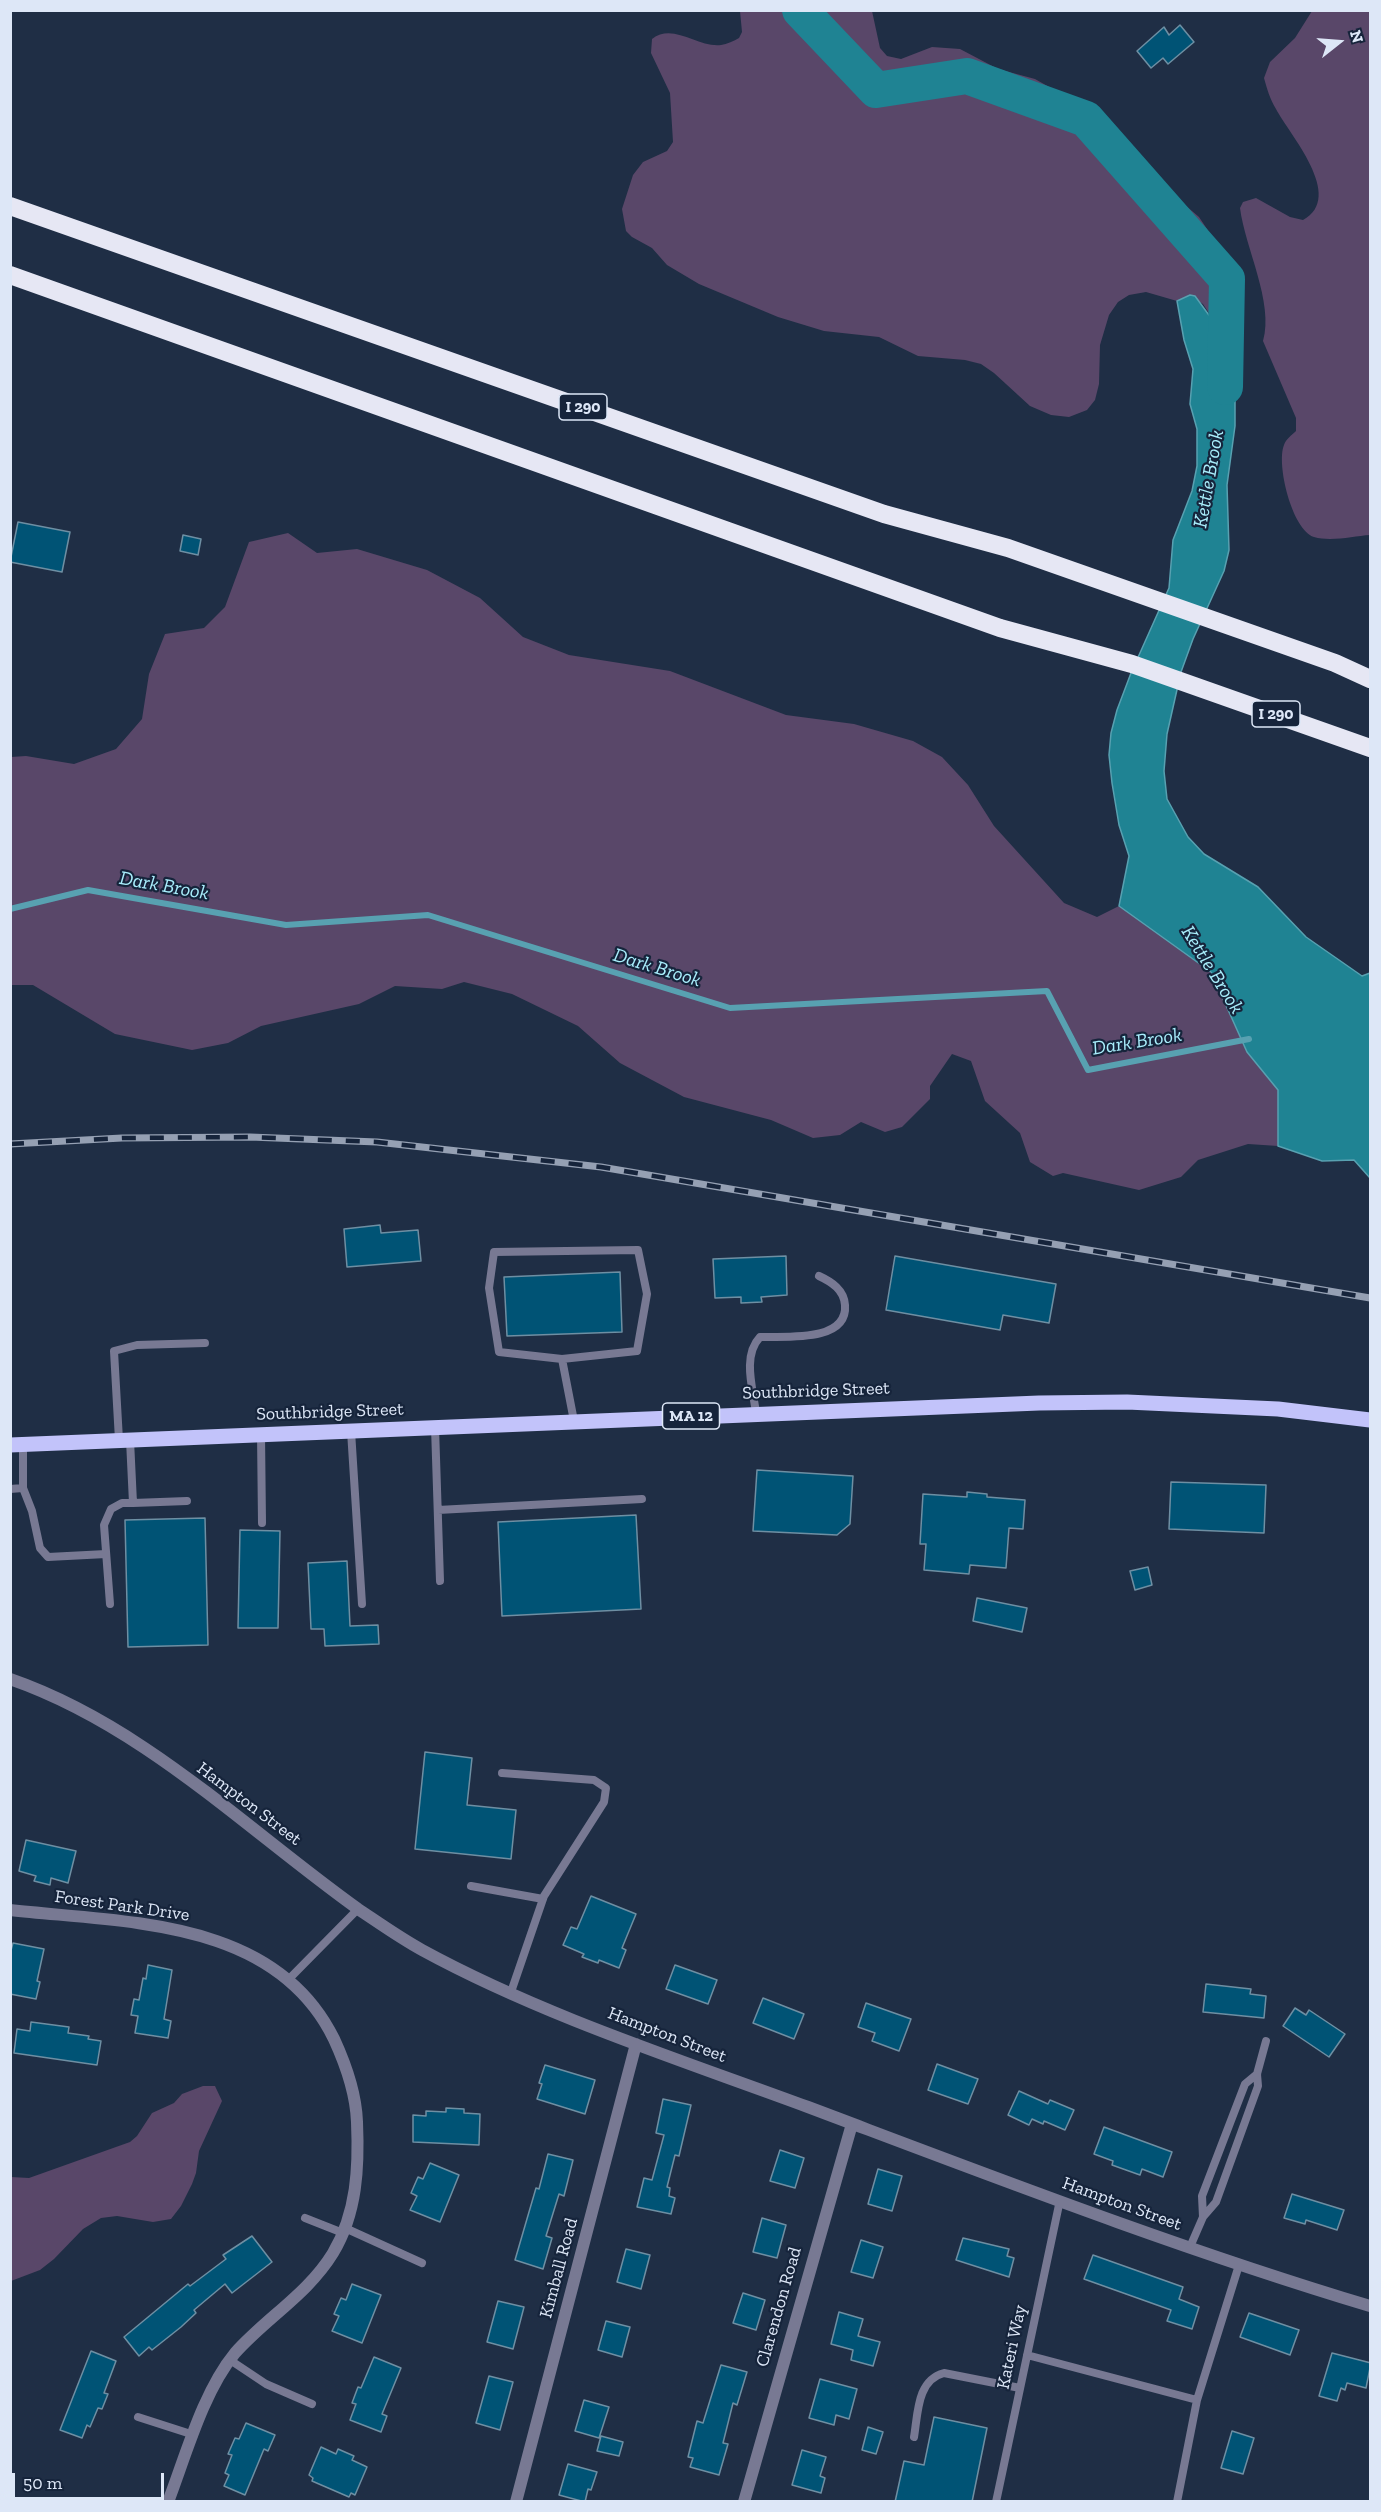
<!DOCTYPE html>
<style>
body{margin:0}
#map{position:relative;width:1381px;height:2512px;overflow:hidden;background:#1f2e45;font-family:"Zilla Slab",serif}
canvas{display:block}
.frame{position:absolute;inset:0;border:12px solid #dde7f7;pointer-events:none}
.north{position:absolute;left:1309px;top:12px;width:60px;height:60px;-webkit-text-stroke:4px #16243b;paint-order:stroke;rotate:73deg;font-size:16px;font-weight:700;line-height:24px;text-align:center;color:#dde7f7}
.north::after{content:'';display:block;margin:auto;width:21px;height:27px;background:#dde7f7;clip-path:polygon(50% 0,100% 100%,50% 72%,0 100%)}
.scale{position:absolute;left:12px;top:2473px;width:152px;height:27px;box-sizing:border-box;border:3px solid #dde7f7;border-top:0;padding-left:8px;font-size:18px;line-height:21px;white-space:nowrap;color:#dde7f7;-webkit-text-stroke:4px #16243b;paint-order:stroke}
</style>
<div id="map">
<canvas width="1381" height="2512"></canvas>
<div class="frame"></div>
<div class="north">N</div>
<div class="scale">50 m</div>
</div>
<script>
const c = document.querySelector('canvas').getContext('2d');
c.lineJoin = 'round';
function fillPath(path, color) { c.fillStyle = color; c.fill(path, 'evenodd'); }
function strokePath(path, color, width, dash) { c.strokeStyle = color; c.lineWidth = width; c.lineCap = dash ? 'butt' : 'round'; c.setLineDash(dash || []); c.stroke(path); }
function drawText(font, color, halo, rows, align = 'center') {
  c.font = font + ' "Zilla Slab",serif'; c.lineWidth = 4.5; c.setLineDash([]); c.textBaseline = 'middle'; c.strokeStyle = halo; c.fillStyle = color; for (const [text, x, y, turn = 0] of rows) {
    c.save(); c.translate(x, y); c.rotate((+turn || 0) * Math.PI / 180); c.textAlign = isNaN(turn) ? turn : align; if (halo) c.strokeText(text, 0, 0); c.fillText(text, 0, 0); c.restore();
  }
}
fillPath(new Path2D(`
 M740 11H872L880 48 887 56 901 59 932 47 960 49 998 69 1035 79 1081 105 1117 131 1132 147 1165 188 1199 217 1231 265 1239 283V301L1234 310 1217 325 1203 304 1190 295 1177 301 1146 292 1129 295 1118 302 1109 315 1100 345 1099 384 1095 400 1087 410 1069 417 1051 415 1030 406 994 373 981 364 965 360 918 356 879 337 824 331 778 317 699 284 667 265 652 248 632 237 626 231 622 209 633 175 643 162 667 151 673 142 670 93 651 53 652 39C673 22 698 48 721 45 727 44 734 41 739 38L742 32Z
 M1312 11H1370V535C1354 536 1331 542 1314 537 1292 530 1276 464 1284 445 1286 439 1292 435 1296 431V418L1263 341C1274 302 1245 248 1240 208L1243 202 1256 198 1290 217 1303 220C1346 197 1289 134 1276 109 1270 99 1267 89 1264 78L1270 62 1295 38Z
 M288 533 317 553 357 549 427 570 480 598 523 637 569 655 670 671 786 715 854 724 913 741 942 757 968 785 994 826 1064 903 1097 917 1119 906 1211 972 1247 1052 1278 1090V1146L1248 1144 1198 1160 1181 1177 1139 1190 1063 1173 1053 1176 1030 1162 1020 1133 985 1101 971 1061 952 1054 930 1086V1099L902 1127 885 1132 861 1122 840 1135 813 1138 771 1120 684 1097 620 1063 578 1026 512 994 464 982 442 989 395 986 359 1004 261 1026 228 1043 192 1050 115 1034 33 985H11V757L26 756 74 764 116 749 142 719 149 674 165 634 204 628 225 607 249 542Z
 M203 2086H215L222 2101 199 2151 196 2173 192 2184 181 2206 171 2219 153 2222 117 2216 101 2218 83 2229 54 2259 40 2270 11 2281V2177L29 2178 130 2142 137 2136 152 2113 174 2103 182 2094Z`), '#594769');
const water = new Path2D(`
 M1190 295 1195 296 1230 344 1235 387V426L1227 485 1229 550 1224 571 1193 639 1181 672 1167 734 1164 771 1167 799 1188 837 1204 854 1258 887 1306 937 1362 976 1370 973V1178L1354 1160 1322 1161 1278 1146V1090L1247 1052 1211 972 1119 906 1129 856 1119 825 1112 783 1109 755 1111 733 1117 710 1131 673 1169 588 1173 540 1192 491 1197 466V429L1190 404 1193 369 1184 340 1177 301Z`);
fillPath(water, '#1f8393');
strokePath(water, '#58a1b1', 1.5);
strokePath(new Path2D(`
 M10 909 88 890 286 925 428 915 730 1008 1047 991 1088 1070 1249 1039`), '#58a1b1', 6);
strokePath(new Path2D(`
 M800 10 876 90 967 76 1086 119 1227 279 1225 387`), '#1f8393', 36);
const building = new Path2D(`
 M1180 25 1194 42 1168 64 1163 58 1151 68 1137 51 1164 27 1169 35Z
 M18 522 70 532 62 572 10 562Z
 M183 535 201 539 198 555 180 551Z
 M380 1225 381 1233 418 1230 421 1261 347 1267 344 1229Z
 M786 1256 787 1295 761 1297 762 1302 741 1303V1297L715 1298 713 1259Z
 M895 1256 1056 1284 1049 1323 1003 1315 1000 1330 886 1310Z
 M620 1272 622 1332 507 1336 504 1277Z
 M757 1470 853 1476 850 1524 837 1535 753 1531Z
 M1171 1482 1266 1485 1264 1533 1169 1529Z
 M967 1492 987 1494V1497L1025 1500 1023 1529 1009 1528 1006 1568 970 1565 969 1574 924 1570 926 1544H920L923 1494 967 1497Z
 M636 1515 641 1609 502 1616 498 1522Z
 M205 1518 208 1645 128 1647 125 1520Z
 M240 1530 280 1531 278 1628H238Z
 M347 1561 350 1626 378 1625 379 1644 325 1646 324 1629H311L308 1563Z
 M1148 1567 1152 1585 1135 1590 1130 1571Z
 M977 1598 1027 1608 1022 1632 973 1621Z
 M425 1752 472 1758 467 1805 516 1810 511 1859 415 1849Z
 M26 1840 76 1851 68 1883 51 1878 50 1885 34 1881 36 1876 19 1871Z
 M591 1896 636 1914 622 1948 626 1950 619 1968 599 1960 598 1963 582 1957 584 1954 563 1945 571 1927 577 1929Z
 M13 1943 44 1949 37 1981 40 1982 36 1999 10 1994V1954Z
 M148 1965 172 1970 164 2019 171 2021 168 2038 135 2033 138 2016 131 2015 134 1999 139 2000 143 1978 146 1979Z
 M675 1965 717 1980 708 2004 666 1989Z
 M1206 1984 1251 1989 1250 1994 1266 1996 1264 2018 1203 2012Z
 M763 1998 804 2014 794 2039 753 2023Z
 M866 2003 911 2019 899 2051 872 2041 875 2033 858 2027Z
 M1295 2008 1306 2015 1309 2010 1345 2034 1329 2057 1283 2026Z
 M31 2022 69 2027 68 2033 89 2036 88 2039 101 2041 97 2065 14 2053 17 2029 30 2031Z
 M937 2064 978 2079 968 2104 928 2090Z
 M545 2065 595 2080 585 2114 537 2099 542 2084 539 2083Z
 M1019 2091 1048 2104 1050 2100 1074 2110 1065 2130 1044 2121 1043 2124 1032 2119 1029 2125 1008 2115Z
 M663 2099 691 2105 679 2156 675 2155 667 2187 670 2188 669 2196 675 2198 671 2214 637 2207 644 2178 652 2180 664 2135 656 2133Z
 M446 2108 464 2109V2113L480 2114 479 2145 413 2142V2115L426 2116V2111L446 2112Z
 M1104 2127 1172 2152 1163 2177 1142 2169 1140 2175 1112 2165 1113 2161 1094 2154Z
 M780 2150 804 2158 795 2188 770 2181Z
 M548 2154 573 2160 564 2196 559 2194 546 2236 552 2238 543 2269 515 2260 536 2188 539 2189Z
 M430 2163 459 2175 440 2222 410 2210 417 2196 411 2193 418 2177 423 2179Z
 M878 2169 902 2176 892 2211 868 2204Z
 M1292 2194 1344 2210 1337 2230 1306 2220 1305 2224 1284 2218Z
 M762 2218 786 2225 777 2258 753 2252Z
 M252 2236 272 2262 232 2293 225 2284 194 2310 196 2313 181 2327 152 2350 149 2347 139 2356 124 2337 188 2284 190 2286 226 2259 223 2255Z
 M963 2238 1009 2249 1007 2256 1014 2258 1009 2277 956 2260Z
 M861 2240 883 2247 873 2278 851 2272Z
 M626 2249 650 2255 641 2289 617 2282Z
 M1093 2255 1183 2287 1179 2299 1199 2307 1192 2329 1167 2321 1171 2310 1084 2279Z
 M352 2284 381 2295 362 2343 332 2331 339 2316 334 2314 341 2298 346 2300Z
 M743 2293 765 2300 756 2330 733 2323Z
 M498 2301 524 2307 513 2349 487 2342Z
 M839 2312 863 2319 858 2336 880 2342 873 2366 851 2360 853 2350 831 2344Z
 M1249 2313 1299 2330 1290 2355 1240 2337Z
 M606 2321 630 2327 622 2357 598 2350Z
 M91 2351 116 2361 104 2393 108 2394 102 2409 98 2408 90 2427 87 2425 82 2438 60 2430Z
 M1332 2353 1371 2363 1366 2388 1347 2383 1345 2390 1341 2388 1337 2401 1319 2396Z
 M374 2357 401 2368 382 2414 387 2416 381 2432 350 2420 356 2404 352 2403 358 2387 361 2388Z
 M721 2365 747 2372 737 2405 733 2403 723 2443 728 2444 719 2475 690 2467 693 2458 688 2457 697 2421 703 2423Z
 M489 2376 513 2382 500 2430 476 2423Z
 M820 2379 857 2389 849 2419 836 2415 834 2425 809 2418Z
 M584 2400 609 2407 599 2438 575 2431Z
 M934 2417 987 2428 972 2502H895L904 2461 924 2465Z
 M246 2423 275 2435 268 2451 264 2449 245 2495 224 2486 229 2475 225 2473 232 2455 228 2454 235 2438 239 2439Z
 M868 2427 883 2432 876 2454 862 2450Z
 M1232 2431 1254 2438 1243 2474 1221 2468Z
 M601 2436 623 2442 619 2456 597 2451Z
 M321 2447 336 2454 338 2449 354 2456 352 2460 367 2467 355 2495 351 2493 349 2497 312 2481 313 2478 309 2475Z
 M802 2450 826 2457 820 2476 825 2478 821 2493 792 2485Z
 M568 2464 597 2472 591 2490 588 2489 585 2502 559 2495Z`);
fillPath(building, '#005375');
strokePath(building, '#6e8fa3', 1.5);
strokePath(new Path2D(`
 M562 1359 499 1352 489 1288 494 1252 638 1250 647 1294 637 1351 562 1359 574 1421
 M756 1413C753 1389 742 1356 760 1337 784 1336 848 1343 845 1305 844 1290 832 1282 819 1276
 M435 1427 440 1581
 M351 1431 362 1604
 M261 1434 262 1523
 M119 1440 114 1351 137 1345 205 1343
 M23 1444V1488L32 1511 40 1548 48 1557 106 1554
 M10 1489 23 1488
 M133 1503 187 1501
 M438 1510 642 1499
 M110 1604 104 1525 111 1509 122 1503H133L130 1440
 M502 1773 594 1780 606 1788 604 1802 544 1896 511 1992
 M471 1886 543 1899
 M289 1979 358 1909
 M1203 2217 1216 2202 1258 2086 1257 2074 1266 2041
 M305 2218 343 2233
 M345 2228 422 2263
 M1190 2247 1203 2217 1202 2196 1245 2084 1257 2074
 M1027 2355 1197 2400 1239 2265
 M230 2360 266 2384 312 2404
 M138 2417 194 2435
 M914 2437C918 2413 917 2380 944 2373L1020 2388
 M996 2502 1060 2200
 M1177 2502 1197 2400`), '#787993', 8);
strokePath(new Path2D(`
 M10 1679C143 1725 246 1829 358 1909 379 1923 400 1938 422 1950 541 2015 681 2060 808 2107 994 2177 1180 2249 1370 2306
 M10 1910C126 1923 275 1918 334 2039 346 2065 356 2093 357 2122 359 2167 357 2213 333 2253 308 2294 266 2318 235 2353 203 2392 186 2455 168 2502
 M516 2502 636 2044
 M744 2502 852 2124`), '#787993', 12);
strokePath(new Path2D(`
 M10 1445 1039 1403 1127 1402 1278 1409 1370 1420`), '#c2c3fa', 15);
strokePath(new Path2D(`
 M10 206 884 514 1008 548 1335 663 1370 679
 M10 275 1000 628 1132 664 1370 748`), '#e6e7f4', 18);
const rail = new Path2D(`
 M10 1144 122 1138 250 1137 377 1142 601 1167 1370 1298`);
strokePath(rail, '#95a0b3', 7);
strokePath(rail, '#16243b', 4.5, [14]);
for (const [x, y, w] of [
 [583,407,48],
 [1276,714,48],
 [691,1416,57]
]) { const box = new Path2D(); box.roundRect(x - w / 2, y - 13, w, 26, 4.5); c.fillStyle = '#16243b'; c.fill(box); strokePath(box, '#dde7f7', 1.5); }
drawText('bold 16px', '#dde7f7', null, [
 ["I 290",583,407],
 ["I 290",1276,714],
 ["MA 12",691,1416]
]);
drawText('18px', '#dde7f7', '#16243b', [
 ["Southbridge Street",816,1391,-2],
 ["Southbridge Street",330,1412,-2],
 ["Hampton Street",249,1804,37],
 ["Forest Park Drive",122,1906,8],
 ["Hampton Street",667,2035,21],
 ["Hampton Street",1122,2204,20],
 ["Kimball Road",559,2268,-75],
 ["Clarendon Road",779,2307,-74],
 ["Kateri Way",1012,2347,-78]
]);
drawText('italic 20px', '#a9eefc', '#16243b', [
 ["Kettle Brook",1209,479,-80],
 ["Dark Brook",164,886,10],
 ["Dark Brook",657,968,17],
 ["Kettle Brook",1212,970,58],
 ["Dark Brook",1137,1042,-9]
]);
</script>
